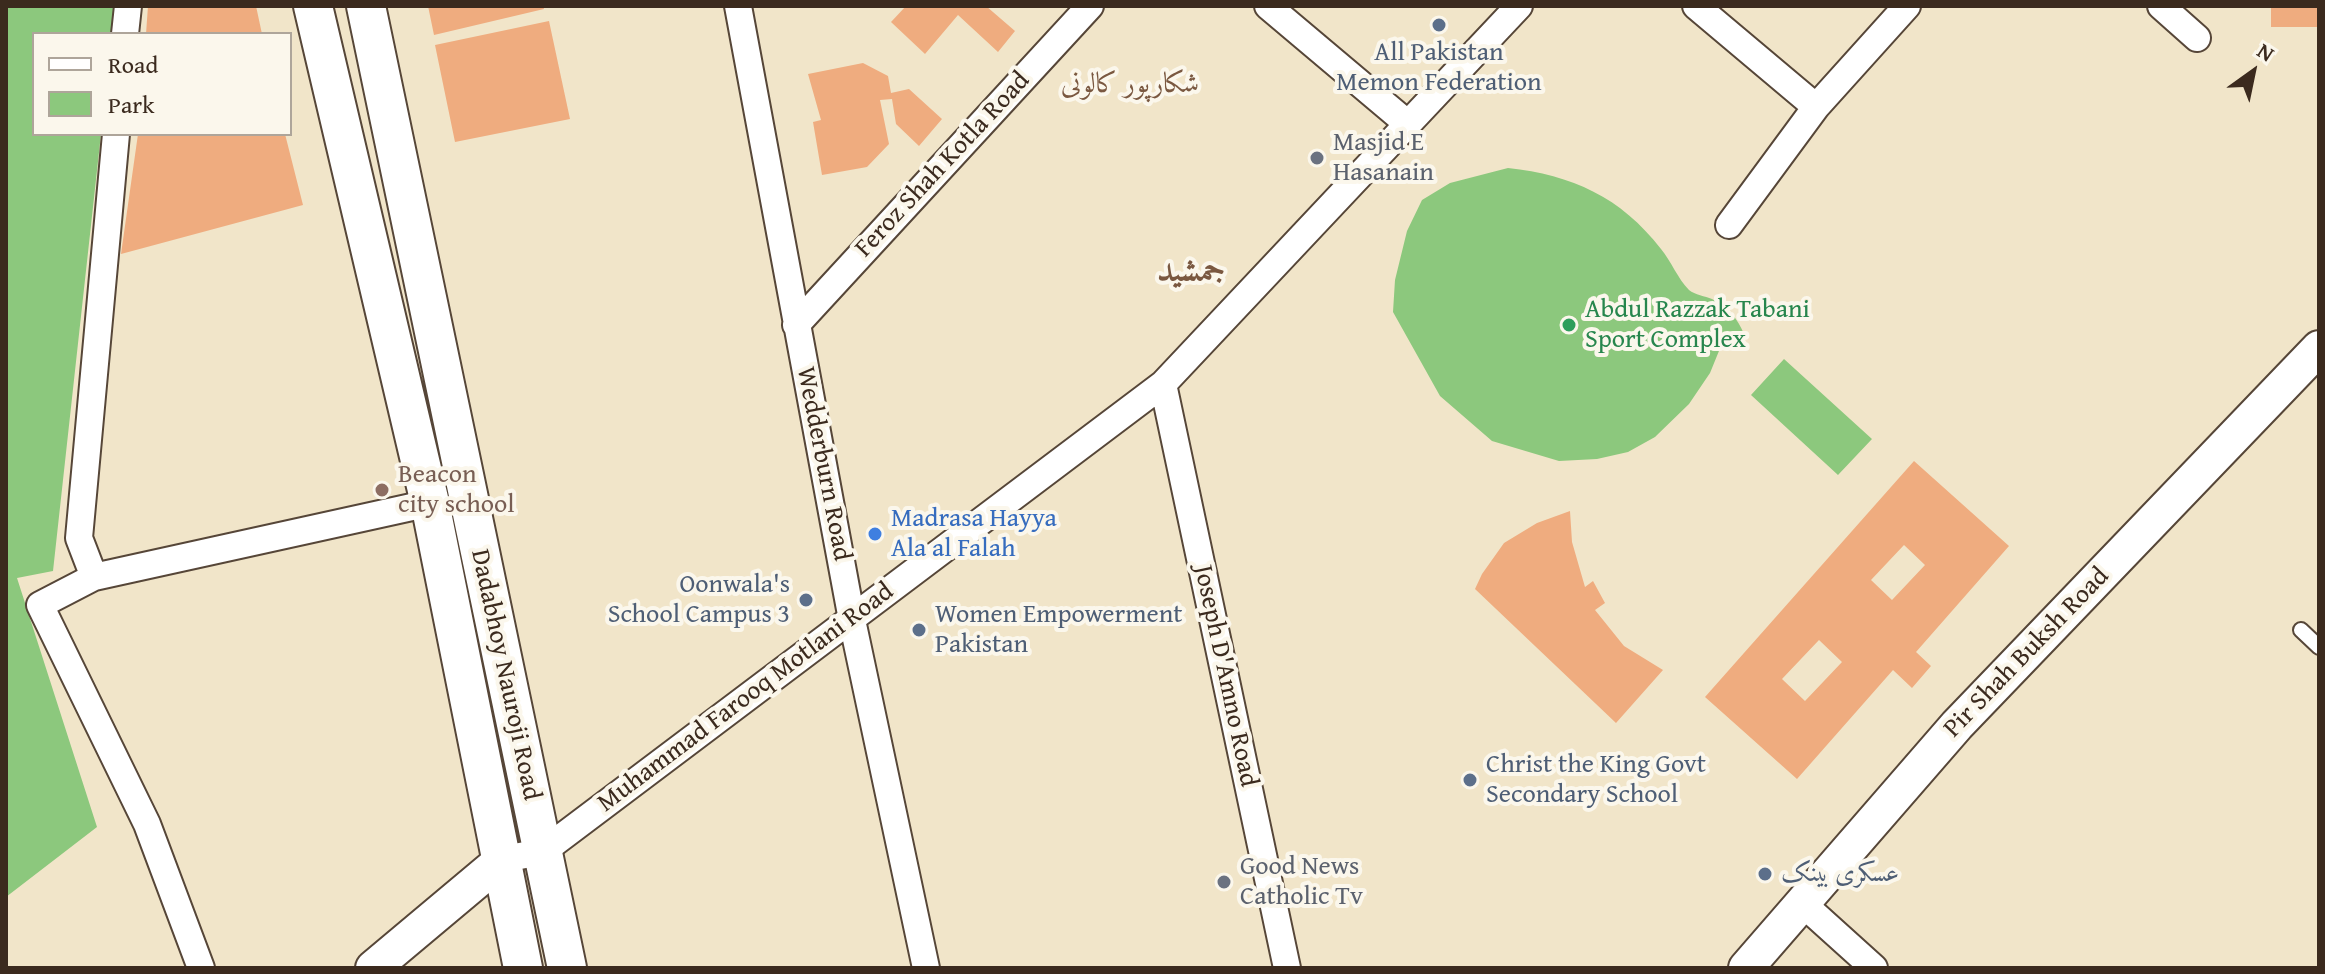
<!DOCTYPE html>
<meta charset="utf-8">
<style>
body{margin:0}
#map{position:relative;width:2325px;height:974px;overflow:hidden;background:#f1e5c9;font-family:"Gentium Book Plus",serif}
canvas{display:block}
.frame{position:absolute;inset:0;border:8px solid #3b2a1e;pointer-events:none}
.legend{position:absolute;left:32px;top:32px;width:260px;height:104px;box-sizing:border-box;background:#fbf7ec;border:2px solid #aea59a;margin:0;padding:10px 14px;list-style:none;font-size:24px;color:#3b2a1e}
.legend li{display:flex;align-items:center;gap:16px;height:40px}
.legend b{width:40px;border:2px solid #aea59a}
.north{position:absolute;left:2213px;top:32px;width:80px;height:80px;-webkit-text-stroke:6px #fbf7ec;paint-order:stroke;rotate:33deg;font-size:22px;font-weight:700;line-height:32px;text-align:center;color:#3b2a1e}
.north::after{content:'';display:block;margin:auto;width:28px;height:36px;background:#3b2a1e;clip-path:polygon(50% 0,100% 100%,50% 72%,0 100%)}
</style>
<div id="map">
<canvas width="2325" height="974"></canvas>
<div class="frame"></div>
<ul class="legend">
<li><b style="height:10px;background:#fff"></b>Road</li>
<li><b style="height:22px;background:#8cc87d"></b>Park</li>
</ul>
<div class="north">N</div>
</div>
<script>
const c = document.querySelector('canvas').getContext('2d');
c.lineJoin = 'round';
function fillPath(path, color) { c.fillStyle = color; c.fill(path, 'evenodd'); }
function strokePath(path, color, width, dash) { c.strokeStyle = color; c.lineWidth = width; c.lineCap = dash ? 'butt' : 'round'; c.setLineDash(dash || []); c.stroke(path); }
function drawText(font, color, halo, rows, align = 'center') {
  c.font = font + ' "Gentium Book Plus",Amiri,serif'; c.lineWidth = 8; c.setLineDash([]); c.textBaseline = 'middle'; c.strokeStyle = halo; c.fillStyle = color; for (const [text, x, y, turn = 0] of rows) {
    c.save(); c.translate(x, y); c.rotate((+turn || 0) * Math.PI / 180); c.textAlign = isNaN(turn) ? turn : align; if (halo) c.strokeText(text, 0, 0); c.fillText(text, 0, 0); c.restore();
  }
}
fillPath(new Path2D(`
 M6 6H114L111 34H34V134H101L53 571 17 578 97 827 6 897Z
 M1508 168C1572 175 1621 197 1661 249 1671 261 1678 279 1689 290 1695 295 1705 296 1712 299 1729 308 1737 318 1744 334L1737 345 1721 346 1710 373 1689 404 1655 437 1628 452 1597 459 1559 461 1492 441 1440 396 1393 312 1395 280 1407 231 1422 200 1450 183Z
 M1784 359 1872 439 1838 475 1751 395Z`), '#8cc87d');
fillPath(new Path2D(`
 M148 6H256L262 34H146Z
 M428 6H543L544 9 434 35Z
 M906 6H986L1015 31 998 52 958 15 925 54 891 22Z
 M2271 6H2319V27H2271Z
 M549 21 570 119 455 142 435 45Z
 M863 63 888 76 891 93 909 89 942 119 919 146 896 124 892 99 880 100 889 144 867 167 822 175 813 122 821 120 808 74Z
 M138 134H285L303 205 121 254Z
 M1914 461 2009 546 1916 652 1931 666 1912 688 1893 670 1797 779 1705 697ZM1904 545 1925 565 1892 600 1871 580ZM1819 640 1842 662 1805 701 1782 679Z
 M1570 511 1572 542 1585 587 1593 581 1605 603 1595 610 1624 646 1663 670 1616 723 1475 589 1482 574 1504 543 1537 523Z`), '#efac7f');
const service = new Path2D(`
 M2301 630 2319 647`);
const minor = new Path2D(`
 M738 6 852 620 926 968
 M1268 6 1408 124
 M1696 6 1816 107
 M2161 6 2197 38
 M125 34 128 6
 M1729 225 1816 107 1907 6
 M796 325 1090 6
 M1163 384 1287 968
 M94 577 79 538 116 134
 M503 859 542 852 1163 384 1519 6
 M1802 903 1874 968
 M201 968 147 824 40 605 94 577 430 503`);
const tertiary = new Path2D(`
 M373 968 503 859
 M1746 968 1957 725 2319 348`);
const secondary = new Path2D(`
 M313 6 430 503 523 968
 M366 6 567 968`);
strokePath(service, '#564638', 18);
strokePath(minor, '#564638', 30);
strokePath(tertiary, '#564638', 38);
strokePath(secondary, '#564638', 42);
strokePath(service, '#fff', 14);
strokePath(minor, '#fff', 26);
strokePath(tertiary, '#fff', 34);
strokePath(secondary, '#fff', 38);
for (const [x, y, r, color] of [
 [1439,25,8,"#5c6f8a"],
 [1317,158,8,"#6b7280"],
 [1569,325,8,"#2e9e5b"],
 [382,490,8,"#8d6e63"],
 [875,534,8,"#3f7fe0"],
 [806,600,8,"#5c6f8a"],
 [919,630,8,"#5c6f8a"],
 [1470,780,8,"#5c6f8a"],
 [1765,874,8,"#5c6f8a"],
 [1224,882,8,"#6b7280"]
]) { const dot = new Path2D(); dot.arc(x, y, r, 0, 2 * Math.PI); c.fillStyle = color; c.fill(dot); strokePath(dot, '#fbf7ec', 3); }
drawText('26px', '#4e5e75', '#fbf7ec', [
 ["All Pakistan",1439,53,"center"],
 ["Memon Federation",1439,83,"center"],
 ["Oonwala's",790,585,"right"],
 ["School Campus 3",790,615,"right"],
 ["Women Empowerment",935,615],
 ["Pakistan",935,645],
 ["Christ the King Govt",1486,765],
 ["Secondary School",1486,795],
 ["عسکری بینک",1781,874]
], 'left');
drawText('26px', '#5b616d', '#fbf7ec', [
 ["Masjid E",1333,143],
 ["Hasanain",1333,173],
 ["Good News",1240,867],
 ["Catholic Tv",1240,897]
], 'left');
drawText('26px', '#3b2a1e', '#fbf7ec', [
 ["Feroz Shah Kotla Road",943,165,-47],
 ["Wedderburn Road",823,464,79],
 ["Pir Shah Buksh Road",2027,653,-46],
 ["Dadabhoy Nauroji Road",505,675,78],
 ["Joseph D'Amno Road",1225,676,78],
 ["Muhammad Farooq Motlani Road",746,698,-37]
]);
drawText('26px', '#27864d', '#fbf7ec', [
 ["Abdul Razzak Tabani",1585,310],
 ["Sport Complex",1585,340]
], 'left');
drawText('26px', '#785e54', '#fbf7ec', [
 ["Beacon",398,475],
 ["city school",398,505]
], 'left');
drawText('26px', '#366cbe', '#fbf7ec', [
 ["Madrasa Hayya",891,519],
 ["Ala al Falah",891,549]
], 'left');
drawText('28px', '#7a5840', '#fbf7ec', [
 ["شکارپور کالونی",1130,85]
]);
drawText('bold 34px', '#7a5840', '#fbf7ec', [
 ["جمشید",1191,271]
]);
</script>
